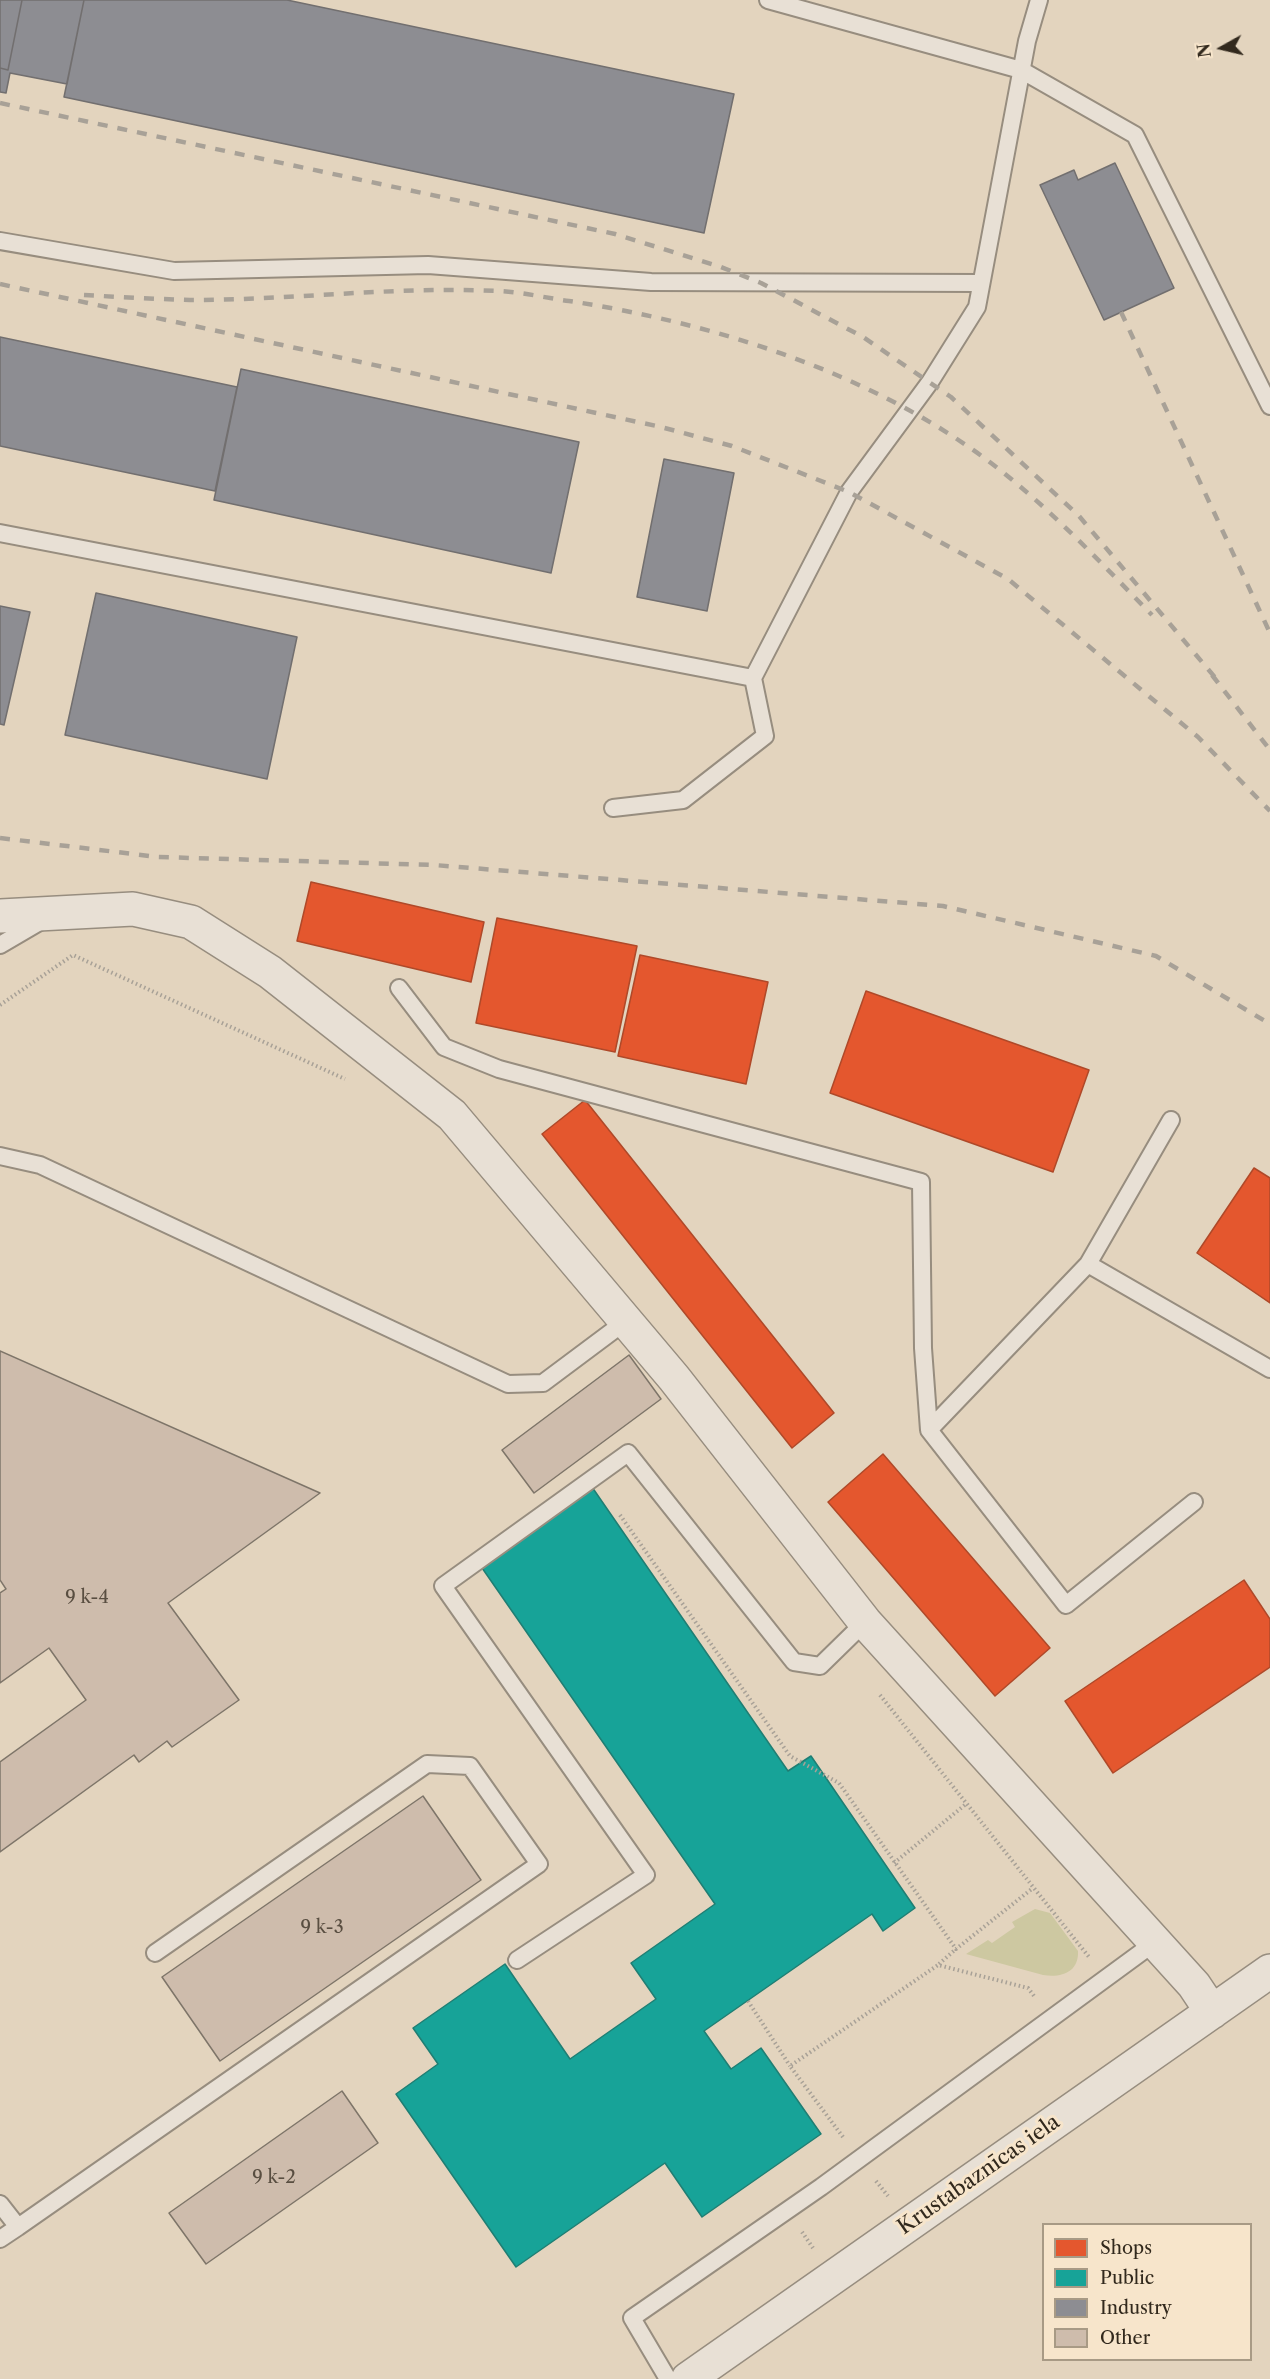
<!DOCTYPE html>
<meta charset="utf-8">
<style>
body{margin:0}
#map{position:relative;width:1270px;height:2379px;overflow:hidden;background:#e3d4be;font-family:"Libre Caslon Text",serif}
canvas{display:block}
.legend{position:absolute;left:1042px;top:2223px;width:210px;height:138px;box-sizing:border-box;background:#f7e5cb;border:2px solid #a89a85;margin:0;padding:8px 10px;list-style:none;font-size:18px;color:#32291d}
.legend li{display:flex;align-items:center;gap:12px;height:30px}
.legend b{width:30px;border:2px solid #a89a85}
.north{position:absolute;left:1192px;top:18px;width:60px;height:60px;-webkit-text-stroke:4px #f7e5cb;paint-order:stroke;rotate:262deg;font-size:16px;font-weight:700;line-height:24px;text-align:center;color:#32291d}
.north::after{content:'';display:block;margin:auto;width:21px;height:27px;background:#32291d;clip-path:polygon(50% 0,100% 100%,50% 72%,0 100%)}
</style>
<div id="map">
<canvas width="1270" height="2379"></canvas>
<ul class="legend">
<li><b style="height:16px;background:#e4572e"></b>Shops</li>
<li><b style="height:16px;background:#17a398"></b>Public</li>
<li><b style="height:16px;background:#8d8d92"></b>Industry</li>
<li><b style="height:16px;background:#cebcac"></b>Other</li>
</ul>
<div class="north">N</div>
</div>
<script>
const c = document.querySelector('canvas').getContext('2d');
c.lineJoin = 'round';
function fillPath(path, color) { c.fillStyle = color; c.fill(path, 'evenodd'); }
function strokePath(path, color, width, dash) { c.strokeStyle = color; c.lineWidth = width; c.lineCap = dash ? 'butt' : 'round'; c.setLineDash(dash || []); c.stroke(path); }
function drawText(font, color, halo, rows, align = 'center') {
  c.font = font + ' "Libre Caslon Text",serif'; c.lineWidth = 6; c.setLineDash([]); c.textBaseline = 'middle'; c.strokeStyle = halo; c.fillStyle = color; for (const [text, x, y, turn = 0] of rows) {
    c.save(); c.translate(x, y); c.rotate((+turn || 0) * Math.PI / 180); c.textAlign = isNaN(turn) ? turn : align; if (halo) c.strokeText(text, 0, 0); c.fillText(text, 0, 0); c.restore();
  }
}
fillPath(new Path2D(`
 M1035 1909 1050 1913 1078 1951C1079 1972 1062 1978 1043 1975L966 1954 988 1940 992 1943 1015 1927 1012 1922Z`), '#cdc8a1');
const shops = new Path2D(`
 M311 882 484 922 471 982 297 941Z
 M497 918 637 946 615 1052 476 1023Z
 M640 955 768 982 746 1084 618 1056Z
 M866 991 1089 1070 1053 1172 830 1093Z
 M585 1100 834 1413 792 1448 542 1134Z
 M1254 1168 1270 1178V1303L1197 1253Z
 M883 1454 1050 1648 995 1696 828 1502Z
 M1244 1580 1270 1619V1667L1113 1773 1065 1701Z`);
fillPath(shops, '#e4572e');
strokePath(shops, '#af4929', 1.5);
const public = new Path2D(`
 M592 1487 788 1771 811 1756 915 1908 883 1931 872 1914 704 2031 731 2069 761 2048 821 2134 702 2217 665 2163 516 2267 396 2094 438 2064 413 2028 505 1964 570 2059 656 1999 631 1963 715 1904 480 1565Z`);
fillPath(public, '#17a398');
strokePath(public, '#1f7e73', 1.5);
const industry = new Path2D(`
 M0 0H22L8 70 0 68Z
 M22 0H84L67 84 10 73 6 93 0 92V68L8 70Z
 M84 0H287L734 94 704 233 64 97Z
 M1115 163 1174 288 1104 320 1040 185 1074 170 1078 180Z
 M0 337 237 387 215 491 0 446Z
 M241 369 579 442 551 573 214 500Z
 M664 459 734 473 707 611 637 597Z
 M96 593 297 637 267 779 65 735Z
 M0 606 30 612 4 725 0 724Z`);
fillPath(industry, '#8d8d92');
strokePath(industry, '#726f6f', 1.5);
const building = new Path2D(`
 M0 1351 320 1493 168 1603 239 1700 172 1747 167 1741 139 1762 134 1755 0 1852V1762L86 1700 49 1648 0 1683V1593L6 1589 0 1580Z
 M629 1355 661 1399 534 1493 502 1450Z
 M423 1796 481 1880 220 2061 162 1977Z
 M342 2091 378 2143 206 2264 169 2213Z`);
fillPath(building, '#cebcac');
strokePath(building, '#7e7569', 1.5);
const lane = new Path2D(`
 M768 0 1021 70 1135 135 1270 406
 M0 241 174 271 428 265 651 282 981 283
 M0 533 753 678
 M613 808 683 800 765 736 753 678 849 492 930 382 977 307 1027 41 1039 0
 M0 945 41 921
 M399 988 444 1047 499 1069 921 1182 923 1348 929 1430 1088 1264 1270 1369
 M0 1156 40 1165 508 1384 543 1383 626 1321
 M1088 1264 1171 1120
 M929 1430 1066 1605 1194 1502
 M517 1960 646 1875 443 1586 628 1453 794 1662 820 1666 865 1622
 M0 2204 18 2227 0 2239
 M18 2227 539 1864 470 1766 427 1764 155 1953
 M668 2379 632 2318 821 2187 1154 1943`);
const street = new Path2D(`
 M0 916 133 909 191 922 270 972 452 1115 674 1378 865 1622 1194 1985 1212 2012
 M688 2379 1270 1971`);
strokePath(lane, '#978d7f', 20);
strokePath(street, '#978d7f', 36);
strokePath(new Path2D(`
 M0 1005 73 955 345 1079
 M620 1515 790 1756 839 1783 956 1949 1033 1888
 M880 1695 1089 1957
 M894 1863 966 1804
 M939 1964 956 1949
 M748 2001 790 2066
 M843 2137 790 2066 938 1965 1028 1988 1034 1996
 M876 2181 888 2196
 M802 2232 813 2248`), '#a8a197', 4, [1.5, 3]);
strokePath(lane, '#e8e0d5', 16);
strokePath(street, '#e8e0d5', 33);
strokePath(new Path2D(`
 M0 103 615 234 721 267 761 283 863 337 951 397 1079 516 1218 681
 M0 284 661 427 732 446 849 492 1008 579 1198 737 1270 811
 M84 295C119 297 155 299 190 300 293 300 396 286 499 291 522 292 546 298 569 301 714 323 872 373 991 463 1050 508 1101 563 1152 615
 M1121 312 1270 633
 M1212 675 1270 750
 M0 838 158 857 434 865 943 906 1156 956 1270 1024`), '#a8a197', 4.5, [10, 10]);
drawText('18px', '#594e41', null, [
 ["9 k-4",87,1598],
 ["9 k-3",322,1928],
 ["9 k-2",274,2178]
]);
drawText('21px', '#32291d', '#f7e5cb', [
 ["Krustabaznīcas iela",979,2175,-35]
]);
</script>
